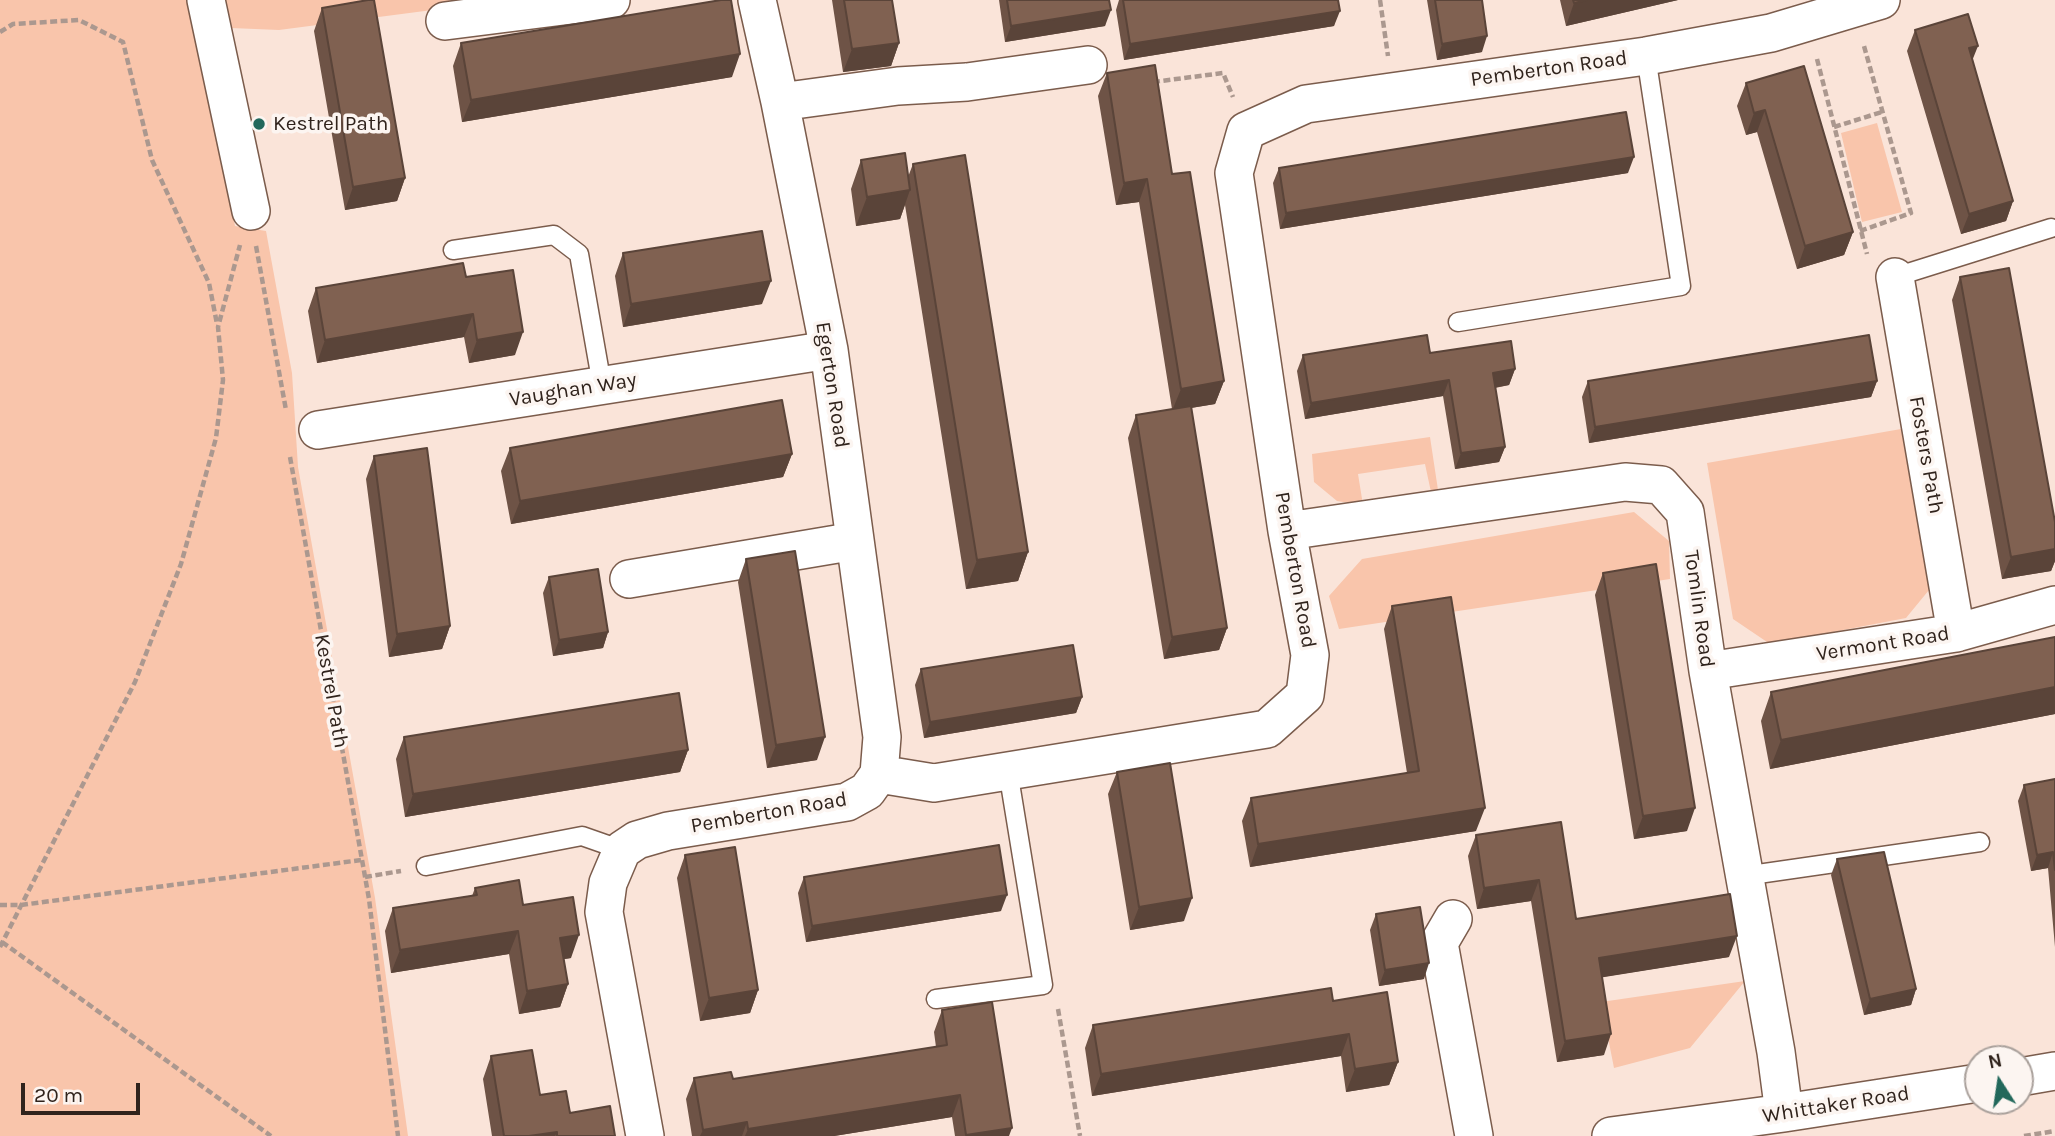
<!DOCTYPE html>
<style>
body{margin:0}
#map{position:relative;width:2055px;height:1136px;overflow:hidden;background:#fae4d9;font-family:Karla,sans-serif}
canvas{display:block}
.north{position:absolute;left:1964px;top:1045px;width:70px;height:70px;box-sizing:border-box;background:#fcf5f1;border:2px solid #aaa19c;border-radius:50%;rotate:348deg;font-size:19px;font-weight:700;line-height:28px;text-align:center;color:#30231c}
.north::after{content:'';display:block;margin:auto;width:24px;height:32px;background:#22685b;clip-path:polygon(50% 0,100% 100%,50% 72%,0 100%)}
.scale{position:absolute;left:21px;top:1083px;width:119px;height:32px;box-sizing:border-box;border:4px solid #30231c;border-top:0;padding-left:9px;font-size:21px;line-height:24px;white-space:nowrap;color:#30231c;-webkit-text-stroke:5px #fcf5f1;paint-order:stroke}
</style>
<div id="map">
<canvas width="2055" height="1136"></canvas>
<div class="north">N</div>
<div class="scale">20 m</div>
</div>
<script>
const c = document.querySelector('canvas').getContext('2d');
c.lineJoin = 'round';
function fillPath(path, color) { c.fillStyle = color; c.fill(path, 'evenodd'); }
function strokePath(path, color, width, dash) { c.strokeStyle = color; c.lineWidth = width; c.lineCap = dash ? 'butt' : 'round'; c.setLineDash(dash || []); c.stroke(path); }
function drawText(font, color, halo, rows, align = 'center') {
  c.font = font + ' Karla,sans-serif'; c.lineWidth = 7; c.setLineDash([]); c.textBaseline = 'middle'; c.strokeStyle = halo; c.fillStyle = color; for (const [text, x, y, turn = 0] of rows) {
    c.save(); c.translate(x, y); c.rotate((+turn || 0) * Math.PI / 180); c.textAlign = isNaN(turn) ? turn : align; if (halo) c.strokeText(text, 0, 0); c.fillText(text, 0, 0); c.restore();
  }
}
fillPath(new Path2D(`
 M0 0H191L235 226 266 231 292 373 298 467 375 898 408 1136H0Z
 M223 0H509L279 30 231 28Z
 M1877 123 1902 212 1862 222 1841 133Z
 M1901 429 1929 590 1906 618 1770 644 1733 619 1707 463Z
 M1430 437 1438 490 1431 492 1425 464 1358 474 1363 505 1337 501 1314 482 1312 454Z
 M1634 512 1669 541 1670 579 1339 629 1329 596 1362 559Z
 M1745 981 1690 1048 1614 1068 1601 1002Z`), '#f9c5ab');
const service = new Path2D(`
 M453 250 554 235 579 254 602 385
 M1895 277 2051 228
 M1458 322 1681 286 1646 56
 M426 866 582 836 622 850
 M1744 876 1980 842
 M936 999 1043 985 1008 771`);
const minor = new Path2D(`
 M206 0 251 211
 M757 0 780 102 829 350 882 737 879 774
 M445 21 611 0
 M780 102 898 86 967 82 1088 65
 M1895 277 1956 633
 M318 430 829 350
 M1287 531 1625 482 1661 485 1685 512 1708 671 1776 1052 1784 1113
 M629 579 855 541
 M1708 671 1956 633 2055 605
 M1453 919 1439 943 1474 1136
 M2020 1077 2055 1071
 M645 1136 604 912 608 883 622 850 637 840 668 831 847 802 867 791 879 774 934 783 1267 729 1305 695 1310 655 1287 531 1234 173 1246 131 1306 104 1646 56 1771 33 1881 0
 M1611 1136 1784 1113 1978 1083`);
strokePath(service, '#7b5c4c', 21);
strokePath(minor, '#7b5c4c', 40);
strokePath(new Path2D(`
 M1380 0 1388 56
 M0 32 13 24 79 20 123 42 152 160 209 283 217 324
 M1817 59 1867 254
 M1153 82 1223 73 1233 97
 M1834 127 1882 112
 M1860 231 1911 213 1864 46
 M256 246 286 410
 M290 457 369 899 398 1136
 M365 877 401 871
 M0 905H21L361 860
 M2 942 271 1136
 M0 947 135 682 181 564 216 438 223 380 218 327 240 245
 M1058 1009 1080 1136
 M2024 1136 2055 1131`), '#ab988f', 4.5, [7, 3.5]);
strokePath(service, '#fff', 18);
strokePath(minor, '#fff', 37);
fillPath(new Path2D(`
 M832 0H892L899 43 891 66 843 72Z
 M999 0H1109L1105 26 1005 42Z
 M1119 0H1338L1334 26 1124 60 1116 10Z
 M1427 0H1482V52L1437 60Z
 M1560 0H1678L1566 26Z
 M322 8 405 178 397 201 345 210 314 31Z
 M1915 30 1972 60 2013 201 2006 221 1961 234 1907 51Z
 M461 43 732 77 462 122 453 66Z
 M1107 73 1172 174 1224 381 1215 404 1191 408 1227 628 1219 650 1164 659 1128 438 1136 415 1172 409 1139 202 1116 205 1098 96Z
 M1746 83 1853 232 1844 255 1797 269 1757 132 1746 135 1737 106Z
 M861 160 908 177 913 164 1028 552 1018 581 966 589 905 205 900 219 856 226 851 189Z
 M1279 168 1628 173 1280 229 1273 183Z
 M623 253 762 304 623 327 615 276Z
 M466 277 515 355 469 363 464 337 317 363 308 311 316 288Z
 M1960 277 2055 522V561L2051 571 2002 579 1952 300Z
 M1430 353 1515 369 1509 385 1495 388 1505 447 1499 462 1455 469 1443 396 1305 419 1297 371 1303 355Z
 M1588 381H1877L1871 397 1589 443 1582 397Z
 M510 448 792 454 783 477 511 524 501 471Z
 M374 456 450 626 442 649 389 657 366 479Z
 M746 559 817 760 767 768 738 582Z
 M1603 573 1687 831 1634 839 1595 595Z
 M549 577 608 632 603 648 553 656 543 593Z
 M1392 606 1476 831 1250 867 1242 821 1251 798 1407 773 1384 629Z
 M2055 637V714L1770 769 1761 721 1771 692Z
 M921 669 1082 697 1076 713 924 738 915 685Z
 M404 737 688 750 680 772 405 817 396 759Z
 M1117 772 1184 921 1130 930 1108 794Z
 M2055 779V947L2048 868 2031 871 2018 801 2024 785Z
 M1561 822 1576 919 1729 957 1602 977 1604 1055 1557 1062 1531 901 1477 909 1468 856 1476 835Z
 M685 855 758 990 750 1013 700 1021 677 878Z
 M1837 859 1916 989 1911 1005 1864 1015 1831 875Z
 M804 877 1001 911 806 942 798 893Z
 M475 888 523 905 571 958 564 959 568 984 560 1007 519 1014 509 954 391 973 385 931 393 908 472 896Z
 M1376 914 1424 979 1379 986 1370 930Z
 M1333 1001 1398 1062 1389 1085 1346 1092 1341 1056 1092 1096 1085 1048 1093 1025Z
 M942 1010 1009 1136H955L952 1117 834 1136H692L686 1099 694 1078 733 1079 936 1047 934 1032Z
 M491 1056 540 1095 570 1113 615 1136H492L483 1079Z`), '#6e5346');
fillPath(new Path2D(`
 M1587 0H1678L1566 26 1574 3Z
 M1111 10 1105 26 1005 42 1011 26Z
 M1340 11 1334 26 1124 60 1130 44Z
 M1487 36 1482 52 1437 60 1442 44Z
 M899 43 891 66 843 72 852 49Z
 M1978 46 1970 66 1969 48Z
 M740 54 732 77 462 122 471 100Z
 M1765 110 1757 132 1746 135 1754 113Z
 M1634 157 1628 173 1280 229 1286 213Z
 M405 178 397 201 345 210 353 187Z
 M1147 179 1139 202 1116 205 1124 183Z
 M910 190 900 219 856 226 867 197Z
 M2013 201 2006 221 1961 234 1969 214Z
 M1853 232 1844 255 1797 269 1805 246Z
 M771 281 762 304 623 327 631 304Z
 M473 314 464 337 317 363 325 340Z
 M523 332 515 355 469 363 477 340Z
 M1515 369 1509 385 1487 389 1493 373Z
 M1449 380 1443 396 1305 419 1311 403Z
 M1224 381 1215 404 1172 411 1181 389Z
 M1877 381 1871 397 1589 443 1595 427Z
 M1505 447 1499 462 1455 469 1461 453Z
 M792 454 783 477 511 524 520 501Z
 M2055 549V561L2051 571 2002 579 2011 557Z
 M1028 552 1018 581 966 589 977 560Z
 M450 626 442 649 389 657 397 634Z
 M1227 628 1219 650 1164 659 1172 637Z
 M608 632 603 648 553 656 559 640Z
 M2055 687V714L1770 769 1781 740Z
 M1082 697 1076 713 924 738 930 722Z
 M825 737 817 760 767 768 776 745Z
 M688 750 680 772 405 817 413 794Z
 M1485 808 1476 831 1250 867 1258 844Z
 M1695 808 1687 831 1634 839 1643 816Z
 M2053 852 2048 868 2031 871 2037 855Z
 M1539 880 1531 901 1477 909 1484 888Z
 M1007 895 1001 911 806 942 812 926Z
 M1192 898 1184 921 1130 930 1139 907Z
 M518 931 509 954 391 973 400 950Z
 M579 935 571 958 552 961 560 938Z
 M1737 936 1729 957 1592 979 1599 958Z
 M1429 963 1424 979 1379 986 1385 970Z
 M568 984 560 1007 519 1014 527 991Z
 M1916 989 1911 1005 1864 1015 1870 999Z
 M758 990 750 1013 700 1021 709 998Z
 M1349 1034 1341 1056 1092 1096 1101 1074Z
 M1611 1034 1604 1055 1557 1062 1565 1041Z
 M1398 1062 1389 1085 1346 1092 1355 1069Z
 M960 1095 952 1117 834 1136H745L748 1129Z
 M747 1122 742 1136H700L703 1130Z
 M1012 1128 1009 1136H966V1135Z
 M557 1132 555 1136H529Z`), '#5a4439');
const building = new Path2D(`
 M368 0H374L405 178 353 187 322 8Z
 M721 0H731L740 54 471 100 461 43Z
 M844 0H892L899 43 852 49Z
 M1007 0H1109L1111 10 1011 26Z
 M1123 0H1338L1340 11 1130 44Z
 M1435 0H1482L1487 36 1442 44Z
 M1573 0H1587L1574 3Z
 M1968 14 1978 46 1969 48 2013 201 1969 214 1915 30Z
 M1155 65 1172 174 1190 172 1224 381 1181 389 1147 179 1124 183 1107 73Z
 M1804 66 1853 232 1805 246 1765 110 1754 113 1746 83Z
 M1626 112 1634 157 1286 213 1279 168Z
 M905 153 910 190 867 197 861 160Z
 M965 155 1028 552 977 560 913 164Z
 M762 231 771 281 631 304 623 253Z
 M463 263 466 277 513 270 523 332 477 340 473 314 325 340 316 288Z
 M2009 268 2055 522V549L2011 557 1960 277Z
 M1427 335 1430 353 1511 341 1515 369 1493 373 1505 447 1461 453 1449 380 1311 403 1303 355Z
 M1869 335 1877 381 1595 427 1588 381Z
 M782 400 792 454 520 501 510 448Z
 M1191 406 1227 628 1172 637 1136 415Z
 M427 448 450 626 397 634 374 456Z
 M795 551 825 737 776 745 746 559Z
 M1656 564 1695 808 1643 816 1603 573Z
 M598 569 608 632 559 640 549 577Z
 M1451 597 1485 808 1258 844 1251 798 1419 771 1392 606Z
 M2055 637V687L1781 740 1771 692Z
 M1073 645 1082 697 930 722 921 669Z
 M679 693 688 750 413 794 404 737Z
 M1170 763 1192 898 1139 907 1117 772Z
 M2055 779V870L2053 852 2037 855 2024 785Z
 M1561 822 1576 919 1730 894 1737 936 1599 958 1611 1034 1565 1041 1539 880 1484 888 1476 835Z
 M999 845 1007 895 812 926 804 877Z
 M735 847 758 990 709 998 685 855Z
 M1884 852 1916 989 1870 999 1837 859Z
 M519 880 523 905 573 897 579 935 560 938 568 984 527 991 518 931 400 950 393 908 477 895 475 888Z
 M1420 907 1429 963 1385 970 1376 914Z
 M1331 988 1333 1001 1387 992 1398 1062 1355 1069 1349 1034 1101 1074 1093 1025Z
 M992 1002 1012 1128 966 1135 960 1095 748 1129 747 1122 703 1130 694 1078 731 1072 733 1079 947 1045 942 1010Z
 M532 1050 540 1095 566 1091 570 1113 610 1106 615 1136H557V1132L529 1136H504L491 1056Z`);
fillPath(building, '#806151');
strokePath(building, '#5a4439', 2);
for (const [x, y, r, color] of [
 [259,124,7,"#22685b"]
]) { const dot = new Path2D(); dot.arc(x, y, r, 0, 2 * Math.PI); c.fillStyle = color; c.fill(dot); strokePath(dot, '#fcf5f1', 2.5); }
drawText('21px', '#30231c', '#fcf5f1', [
 ["Pemberton Road",1549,69,-8],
 ["Egerton Road",832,385,81],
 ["Vaughan Way",573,390,-9],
 ["Fosters Path",1926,455,80],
 ["Pemberton Road",1295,570,80],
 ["Tomlin Road",1699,609,82],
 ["Vermont Road",1883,644,-9],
 ["Kestrel Path",331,691,80],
 ["Pemberton Road",769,813,-10],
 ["Whittaker Road",1836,1105,-9]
]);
drawText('21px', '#30231c', '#fcf5f1', [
 ["Kestrel Path",273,124]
], 'left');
</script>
